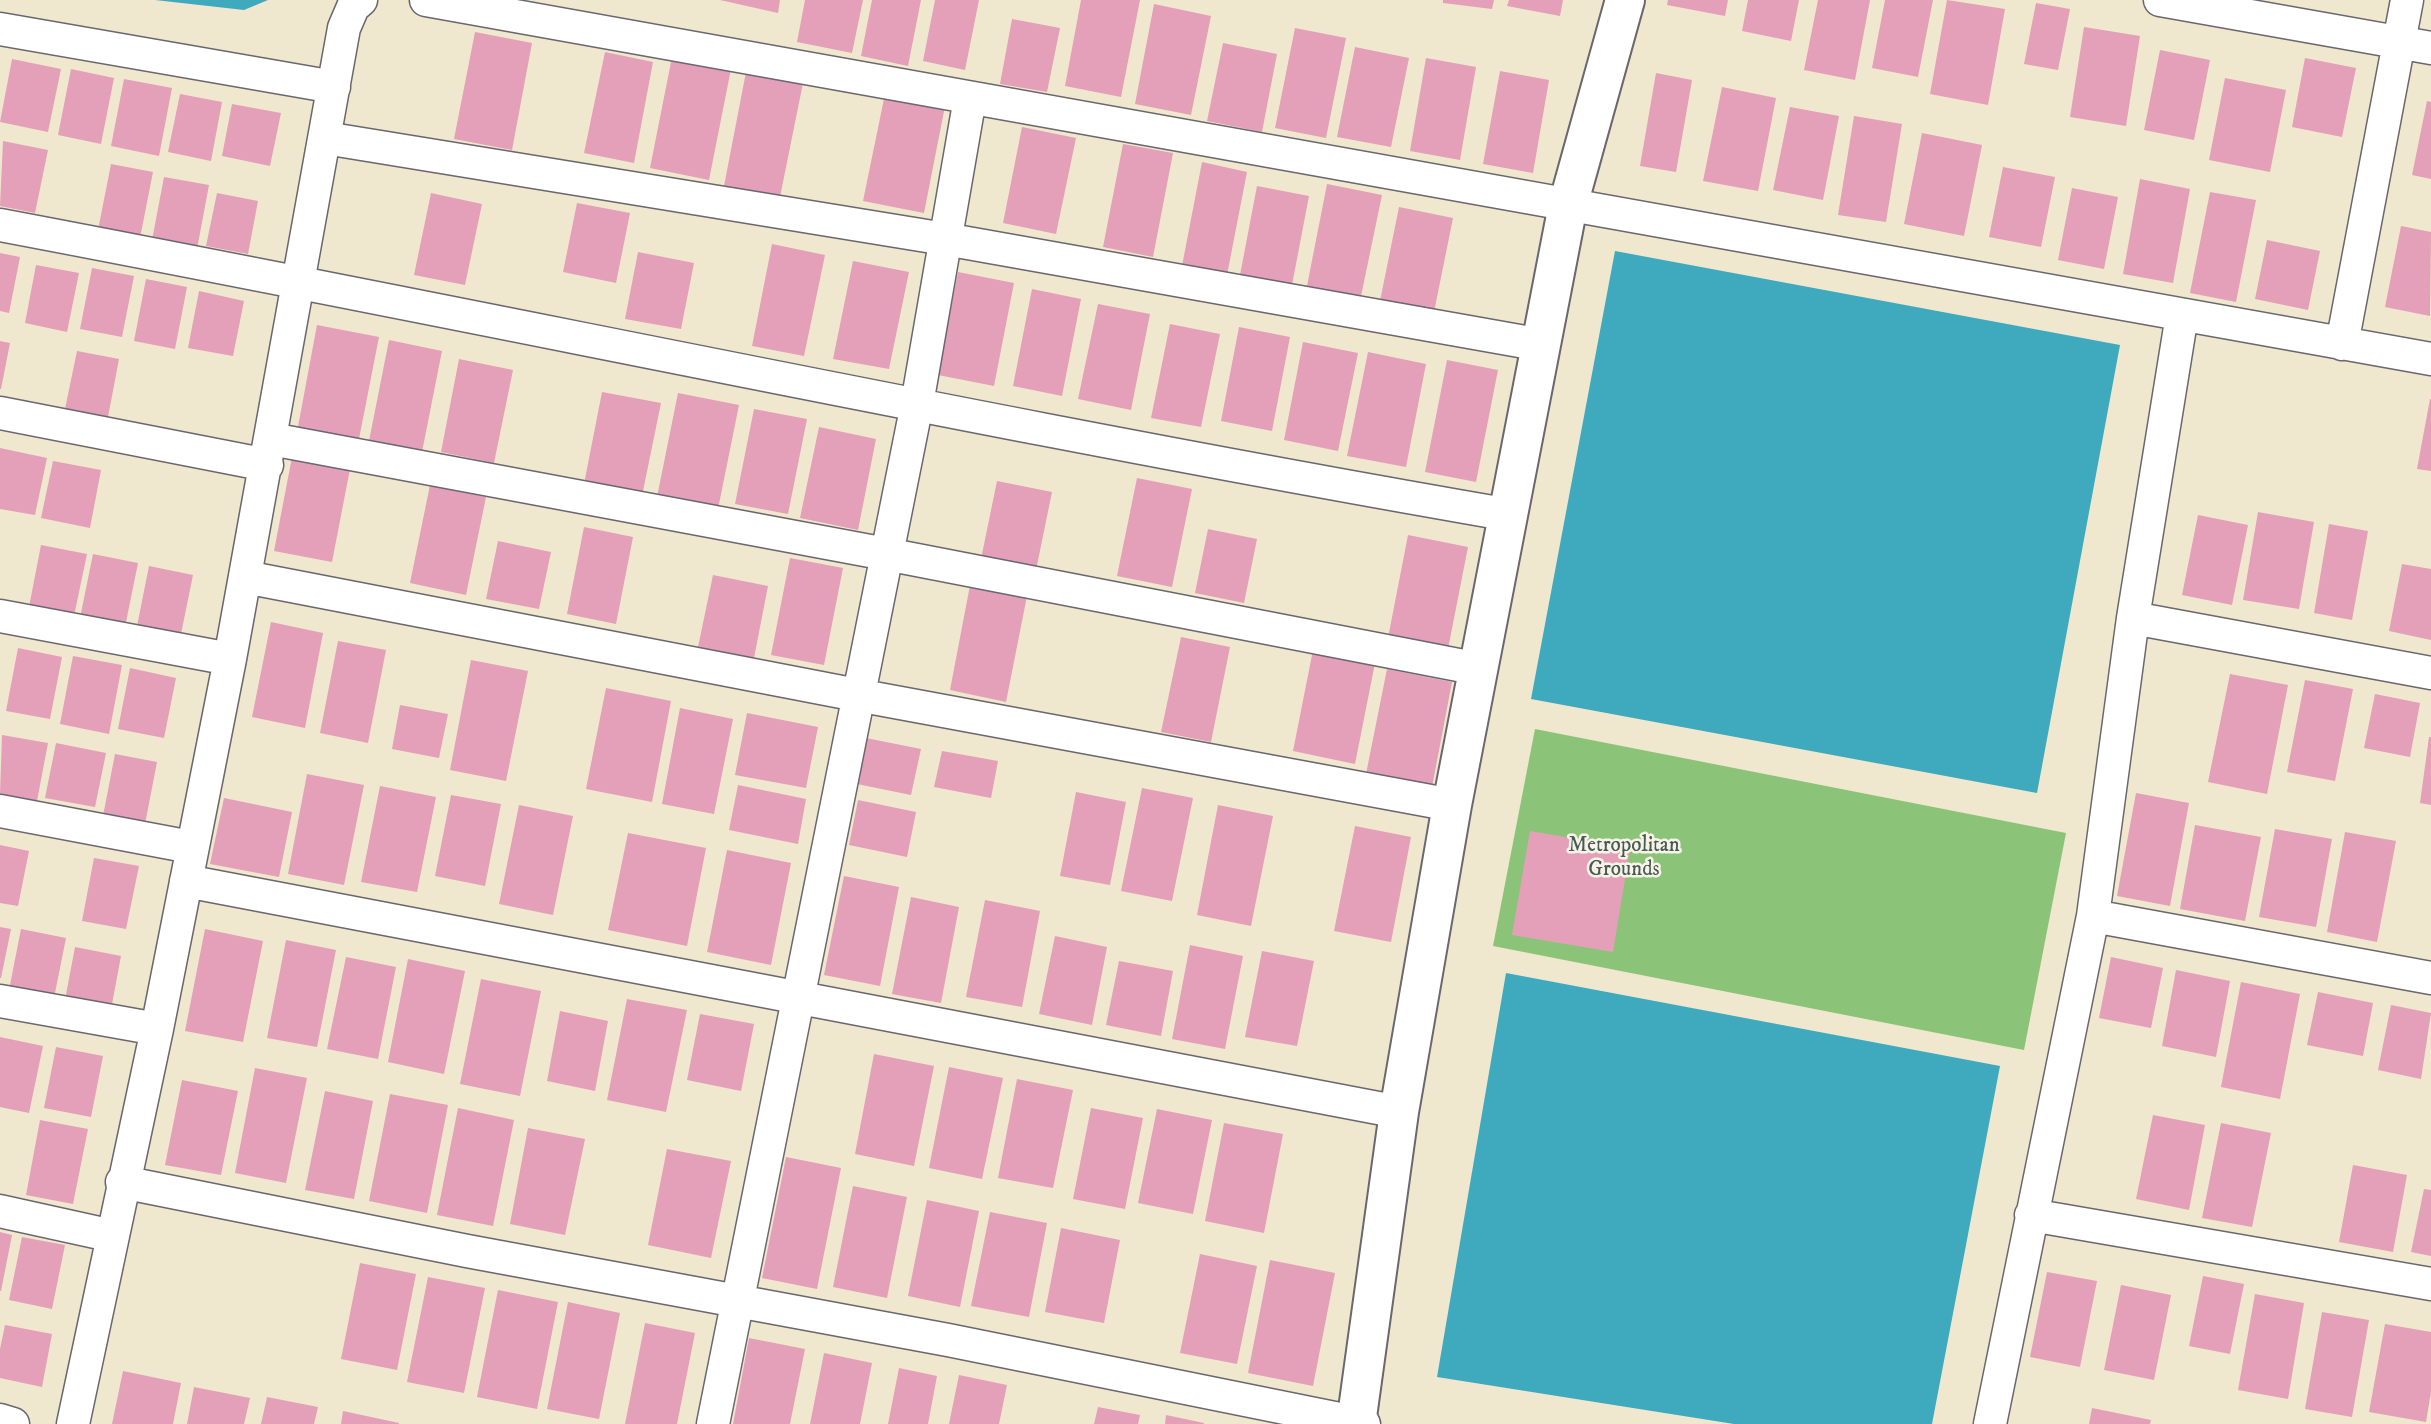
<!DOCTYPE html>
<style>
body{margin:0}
canvas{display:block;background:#efe7ce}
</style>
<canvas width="2431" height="1424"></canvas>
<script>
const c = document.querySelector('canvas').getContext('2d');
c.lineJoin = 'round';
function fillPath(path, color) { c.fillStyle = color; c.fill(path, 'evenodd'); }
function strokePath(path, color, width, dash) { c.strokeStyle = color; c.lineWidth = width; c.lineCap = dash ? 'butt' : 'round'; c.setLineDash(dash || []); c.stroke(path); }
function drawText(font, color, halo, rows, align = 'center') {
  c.font = font + ' "IM FELL DW Pica",serif'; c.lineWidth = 5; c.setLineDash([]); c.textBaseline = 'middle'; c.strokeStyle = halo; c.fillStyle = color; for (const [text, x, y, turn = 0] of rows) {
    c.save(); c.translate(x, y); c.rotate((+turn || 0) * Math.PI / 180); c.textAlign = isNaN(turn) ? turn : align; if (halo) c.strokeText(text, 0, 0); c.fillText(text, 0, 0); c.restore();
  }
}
fillPath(new Path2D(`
 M1535 729 2066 833 2024 1050 1493 946Z`), '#8bc478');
fillPath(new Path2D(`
 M155 0H268L244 10Z
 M1615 251 2120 345 2037 793 1531 699Z
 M1506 973 2000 1066 1932 1424H1734L1437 1377Z`), '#3faabe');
fillPath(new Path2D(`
 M720 0H780L778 13Z
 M805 0H863L852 53 797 42Z
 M872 0H921L908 66 861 56Z
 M935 0H979L965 70 923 61Z
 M1081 0H1140L1121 97 1065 86Z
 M1443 0H1494L1492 9 1443 3Z
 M1509 0H1563L1560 16 1507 6Z
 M1668 0H1728L1725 16 1667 5Z
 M1748 0H1799L1791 41 1742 31Z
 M1818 0H1870L1855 80 1804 70Z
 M1885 0H1933L1918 77 1872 68Z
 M1947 0 2005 9 1988 105 1930 94Z
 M2036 3 2070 9 2058 70 2024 64Z
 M1154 4 1211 16 1191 115 1135 104Z
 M1012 19 1060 28 1047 92 1000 84Z
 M2084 27 2140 36 2126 126 2070 117Z
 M1295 28 1346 38 1326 138 1275 128Z
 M475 32 532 43 512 150 454 139Z
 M1223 43 1277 54 1262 132 1207 121Z
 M1355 47 1409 58 1391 147 1337 137Z
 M2160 50 2210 60 2194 140 2144 130Z
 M605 52 653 62 634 163 584 153Z
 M672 57 731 69 709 180 650 168Z
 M1426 58 1476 67 1460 160 1410 151Z
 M2305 58 2356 68 2342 137 2292 127Z
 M12 59 61 69 48 132 0 122Z
 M71 69 114 78 101 144 58 135Z
 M1500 71 1549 80 1533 173 1483 164Z
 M746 72 803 83 780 197 724 186Z
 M1656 73 1692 80 1676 172 1640 166Z
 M2225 78 2286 90 2270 172 2209 160Z
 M124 79 172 88 159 156 111 146Z
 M1722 87 1776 98 1758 191 1703 181Z
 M886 89 946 101 924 213 863 201Z
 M180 94 222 102 211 161 168 152Z
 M2427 101 2431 102V179L2412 175Z
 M232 104 281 113 270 166 222 156Z
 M1790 107 1839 116 1823 200 1773 190Z
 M1854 116 1902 124 1886 222 1838 215Z
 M1022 127 1076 138 1056 234 1003 223Z
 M1922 133 1982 145 1964 236 1904 224Z
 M3 141 48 150 35 213 0 206Z
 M1123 144 1173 153 1153 257 1103 247Z
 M1202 162 1247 172 1227 275 1182 266Z
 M111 164 153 172 140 238 98 230Z
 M2003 167 2055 177 2041 247 1989 237Z
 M164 177 209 185 197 249 152 240Z
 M2140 179 2190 189 2173 283 2123 274Z
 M1327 184 1382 195 1360 301 1306 291Z
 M1257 186 1309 196 1292 285 1240 275Z
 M2072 188 2118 197 2104 269 2058 260Z
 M2210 192 2256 200 2236 302 2190 293Z
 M217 193 258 201 248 254 206 246Z
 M431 193 482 204 465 285 414 275Z
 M577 203 630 213 616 283 563 272Z
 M1399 207 1453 218 1433 317 1379 306Z
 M2401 226 2431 232 2430 316 2385 307Z
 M2267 240 2320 251 2308 310 2255 299Z
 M772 244 825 255 804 356 752 346Z
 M638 252 694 263 681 329 625 319Z
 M0 253 20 257 9 313 0 311Z
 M853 261 909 272 889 369 833 359Z
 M36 265 79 273 67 332 25 323Z
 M92 268 134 276 122 337 80 329Z
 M958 272 1014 283 994 386 938 375Z
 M146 279 187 287 175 349 134 341Z
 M1032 289 1081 299 1062 396 1013 386Z
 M199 291 244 301 233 356 188 348Z
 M1098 304 1150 314 1131 410 1078 399Z
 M1170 324 1220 334 1201 427 1151 418Z
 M317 325 379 337 358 444 297 432Z
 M1239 327 1290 337 1272 431 1221 421Z
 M389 340 442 351 422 452 369 441Z
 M0 341 10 343 1 389H0Z
 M1303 342 1358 353 1338 451 1284 440Z
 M77 351 119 359 108 417 65 409Z
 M1368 352 1426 364 1406 467 1347 456Z
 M459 359 513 370 494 463 441 452Z
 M1447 360 1498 370 1476 482 1425 472Z
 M602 392 661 403 642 496 584 484Z
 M678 393 739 405 718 509 657 497Z
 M2430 399H2431V471L2417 469Z
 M754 409 807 419 788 514 735 504Z
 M819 427 876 439 858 530 800 518Z
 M0 448 47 458 35 515 0 509Z
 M292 457 350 469 332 562 274 551Z
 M53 461 101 470 90 528 41 518Z
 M1137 478 1192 489 1172 587 1117 576Z
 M997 481 1052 492 1036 570 981 559Z
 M430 485 486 497 466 595 410 583Z
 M2258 512 2314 522 2299 609 2243 600Z
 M2198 515 2248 525 2232 605 2182 595Z
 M2329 524 2368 531 2352 620 2314 613Z
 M584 527 633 537 616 624 567 614Z
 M1208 529 1257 539 1244 603 1195 593Z
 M1408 535 1468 547 1448 649 1388 638Z
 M498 541 551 552 539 609 486 599Z
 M41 545 87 554 74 616 29 607Z
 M93 554 138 563 125 627 80 618Z
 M790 558 843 568 824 665 771 655Z
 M2402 564 2431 569V640L2389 631Z
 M149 566 193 575 181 634 137 626Z
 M713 575 768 586 754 658 698 647Z
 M971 580 1028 591 1006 702 950 690Z
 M271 622 323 633 305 728 252 717Z
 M1181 637 1230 647 1211 742 1161 732Z
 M338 641 386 650 368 743 320 733Z
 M18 648 62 657 50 719 6 711Z
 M1313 650 1375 663 1355 764 1293 751Z
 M73 656 122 665 109 734 60 724Z
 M471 660 528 671 506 781 450 770Z
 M130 668 176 678 164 738 118 729Z
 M1387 669 1452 682 1432 787 1366 774Z
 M2230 674 2288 685 2267 794 2208 782Z
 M2305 680 2353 689 2335 781 2287 772Z
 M606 688 671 701 652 802 586 789Z
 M2375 694 2420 703 2410 757 2364 748Z
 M400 705 448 714 439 758 392 749Z
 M680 708 733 719 714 814 662 804Z
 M747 713 818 727 806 788 735 775Z
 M2 735 48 743 37 801 0 794Z
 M2429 737H2431V805L2420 803Z
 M866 738 921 749 911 795 857 784Z
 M56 743 106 753 95 807 45 798Z
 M942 751 998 761 991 798 934 787Z
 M115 754 157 762 145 824 103 816Z
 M307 774 364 785 344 885 288 874Z
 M738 785 806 799 798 844 729 830Z
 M380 786 436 797 417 892 361 882Z
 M1142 788 1193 798 1172 901 1121 891Z
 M1076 792 1126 802 1110 885 1060 876Z
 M2136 793 2189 803 2170 906 2117 896Z
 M451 795 501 804 485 886 435 876Z
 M224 798 292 812 279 877 210 864Z
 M858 800 916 812 907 857 849 845Z
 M519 805 573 816 553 915 499 904Z
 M1218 805 1273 816 1251 926 1197 915Z
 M2195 825 2261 837 2245 921 2180 909Z
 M1355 826 1411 837 1391 942 1334 931Z
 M2275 829 2332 839 2316 927 2259 917Z
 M1530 831 1630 848 1613 952 1512 935Z
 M2345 832 2396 841 2377 942 2327 932Z
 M628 833 706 848 687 946 608 930Z
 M0 845 29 851 18 906 0 903Z
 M727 850 791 863 771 965 707 952Z
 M94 858 139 866 126 929 82 921Z
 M844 876 899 887 880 986 824 975Z
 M911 897 959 907 941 1003 892 994Z
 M985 900 1040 911 1022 1007 966 997Z
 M0 927 11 929 1 978H0Z
 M21 929 66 938 53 1003 8 995Z
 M205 929 263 941 243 1042 185 1031Z
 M1055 936 1107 947 1092 1025 1039 1014Z
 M286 940 336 950 317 1047 267 1038Z
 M1190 945 1243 956 1225 1049 1172 1039Z
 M75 947 121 956 110 1015 64 1005Z
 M1262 951 1314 961 1297 1046 1245 1037Z
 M346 957 396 967 378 1059 327 1049Z
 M2111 957 2163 968 2151 1028 2099 1018Z
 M408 959 465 971 444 1074 388 1062Z
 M1119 961 1173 971 1161 1036 1106 1025Z
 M2176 970 2230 981 2216 1057 2162 1046Z
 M481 979 541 991 520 1096 460 1084Z
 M2241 982 2300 994 2280 1099 2221 1087Z
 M2318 992 2373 1003 2363 1056 2307 1045Z
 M627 999 687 1010 666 1112 607 1100Z
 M2391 1005 2431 1013 2421 1079 2378 1070Z
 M560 1011 608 1021 595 1091 547 1081Z
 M700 1014 754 1024 741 1091 687 1080Z
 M0 1037 43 1046 29 1113 0 1107Z
 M56 1047 103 1056 91 1117 44 1108Z
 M874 1054 934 1066 914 1166 855 1154Z
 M949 1067 1003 1078 982 1179 929 1168Z
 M255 1068 307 1078 286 1183 235 1173Z
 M1017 1079 1073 1090 1053 1188 998 1178Z
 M182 1080 238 1091 221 1175 165 1165Z
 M325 1091 373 1101 354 1199 305 1190Z
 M390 1094 448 1105 427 1213 369 1201Z
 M458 1108 514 1120 493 1226 437 1215Z
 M1091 1108 1143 1118 1125 1209 1073 1199Z
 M1157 1109 1212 1120 1193 1214 1138 1203Z
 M2153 1115 2205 1125 2189 1210 2136 1199Z
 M40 1120 88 1129 73 1204 26 1195Z
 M1224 1123 1283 1134 1264 1233 1205 1221Z
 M2221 1123 2271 1133 2252 1227 2202 1218Z
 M528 1128 585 1139 565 1235 510 1224Z
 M667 1149 731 1161 711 1258 648 1245Z
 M786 1157 841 1168 817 1289 762 1278Z
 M2353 1165 2407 1175 2393 1252 2339 1242Z
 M853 1186 907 1197 887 1298 833 1287Z
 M2424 1189 2431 1190V1256L2411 1252Z
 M927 1200 979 1211 960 1307 908 1296Z
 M990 1212 1047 1223 1029 1317 971 1306Z
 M1061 1228 1120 1240 1104 1323 1045 1312Z
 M0 1232 12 1235 1 1291H0Z
 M22 1237 65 1245 52 1309 9 1300Z
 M1200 1254 1257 1266 1237 1364 1180 1353Z
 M1270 1260 1335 1273 1313 1386 1248 1373Z
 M360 1263 416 1274 397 1370 341 1359Z
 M2047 1272 2097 1281 2080 1367 2030 1357Z
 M2203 1276 2244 1284 2230 1354 2189 1346Z
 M428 1277 485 1288 464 1393 407 1382Z
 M2121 1285 2171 1295 2154 1380 2104 1370Z
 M498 1290 558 1302 537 1409 477 1397Z
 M2255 1294 2304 1303 2288 1399 2238 1390Z
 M568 1302 620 1313 599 1419 547 1409Z
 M2322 1312 2369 1320 2352 1417 2305 1409Z
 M645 1323 695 1333 677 1424H625Z
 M2385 1324 2431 1332V1392L2426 1422 2369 1412Z
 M5 1325 52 1334 42 1387 0 1378V1349Z
 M749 1338 805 1349 790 1424H733Z
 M824 1353 872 1363 860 1424H810Z
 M899 1368 937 1376 928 1424H888Z
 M123 1371 181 1383 173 1424H112Z
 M959 1375 1007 1385 999 1424H949Z
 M194 1387 250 1398 244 1424H187Z
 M267 1397 318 1407 314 1424H261Z
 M1098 1407 1140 1415 1138 1424H1094Z
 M2092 1408 2151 1420 2150 1424H2089Z
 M343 1411 399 1423V1424H341Z
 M1166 1415 1204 1423V1424H1165Z`), '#e4a0b9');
const street = new Path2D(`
 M426 0 2431 359
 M2160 0 2431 48
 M0 29 334 87
 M325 138 945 239 1542 345
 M0 225C504 320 1005 428 1510 515
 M2342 344 2407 0
 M0 413 267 465
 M271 439 886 554 1479 669
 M245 577 857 695 1452 805
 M0 616 230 659
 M2133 618 2431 673
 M0 811 191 847
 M186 881 1399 1112
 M2093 916 2431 978
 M0 1001 157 1029
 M122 1182 467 1251 948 1340 1364 1424
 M0 1211 113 1236
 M2031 1215 2431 1284
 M0 1420 13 1424
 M73 1424 157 1029 230 659 344 28 353 7 361 0
 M713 1424 917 404 970 98
 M1990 1424 2093 916 2133 618 2182 315`);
const secondary = new Path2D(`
 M1356 1424 1399 1112 1452 805 1568 205 1625 0`);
strokePath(street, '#6a676e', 35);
strokePath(secondary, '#6a676e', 42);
strokePath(street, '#fff', 32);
strokePath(secondary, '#fff', 38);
drawText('21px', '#475b50', '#f7f3e8', [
 ["Metropolitan",1624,847],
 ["Grounds",1624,871]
]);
</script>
